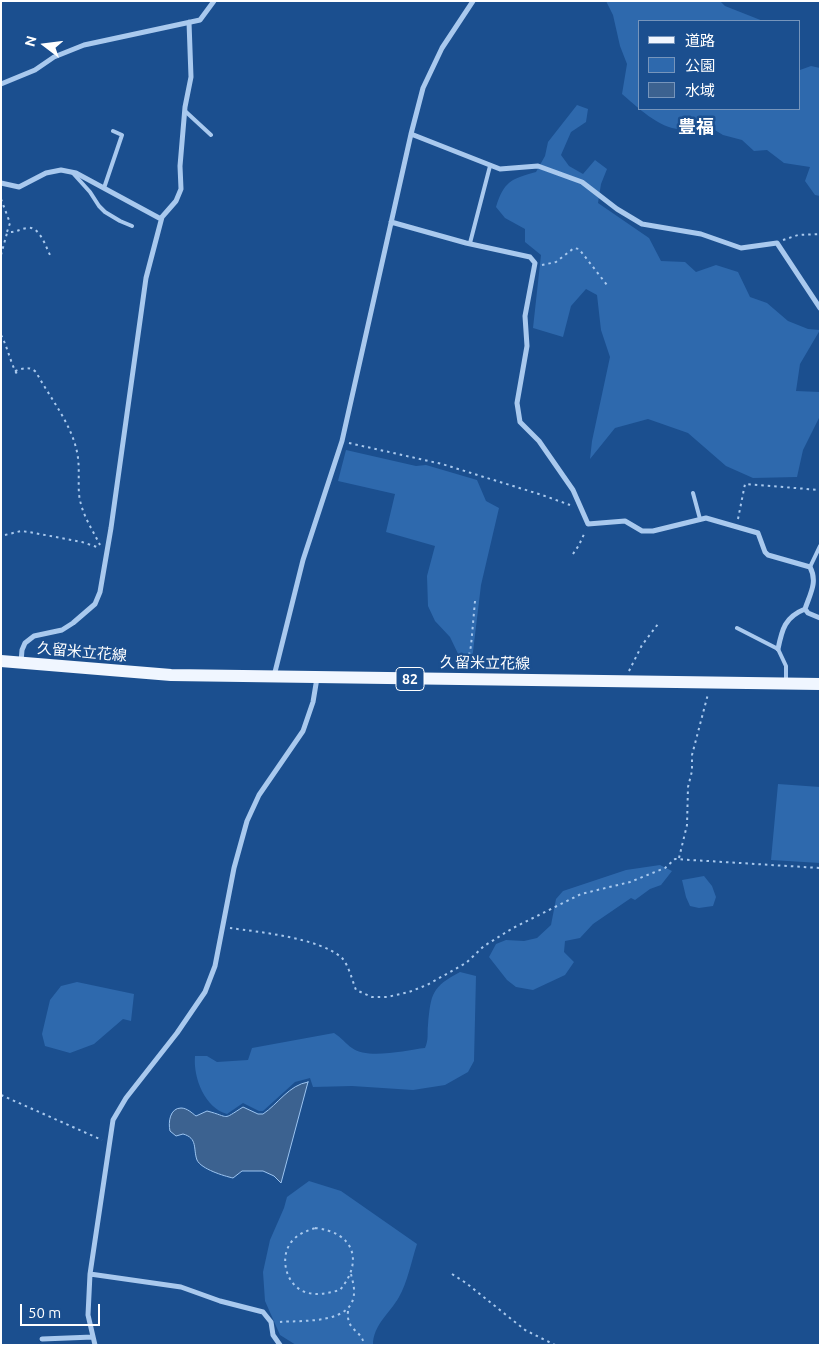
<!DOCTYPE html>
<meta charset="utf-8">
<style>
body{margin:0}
#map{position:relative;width:821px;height:1346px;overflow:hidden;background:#1b4f8f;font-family:Ubuntu,"Noto Sans JP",sans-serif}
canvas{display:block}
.frame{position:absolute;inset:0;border:2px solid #fff;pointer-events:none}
.legend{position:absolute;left:638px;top:20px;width:162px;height:90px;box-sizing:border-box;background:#1b4f8f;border:1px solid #7695bc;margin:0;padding:6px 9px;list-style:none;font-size:15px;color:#fff}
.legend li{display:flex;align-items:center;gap:10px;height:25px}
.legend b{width:25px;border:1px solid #7695bc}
.north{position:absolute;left:20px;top:20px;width:50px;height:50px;-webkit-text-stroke:4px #1b4f8f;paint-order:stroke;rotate:285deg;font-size:14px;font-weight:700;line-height:20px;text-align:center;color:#fff}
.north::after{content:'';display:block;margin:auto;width:18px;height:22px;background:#fff;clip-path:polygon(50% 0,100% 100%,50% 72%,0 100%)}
.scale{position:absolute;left:20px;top:1304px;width:80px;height:22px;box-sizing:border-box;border:2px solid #fff;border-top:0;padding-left:6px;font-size:15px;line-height:18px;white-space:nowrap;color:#fff;-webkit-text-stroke:4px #1b4f8f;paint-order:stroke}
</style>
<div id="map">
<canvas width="821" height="1346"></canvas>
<div class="frame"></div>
<ul class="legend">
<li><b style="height:6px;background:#f0f6ff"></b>道路</li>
<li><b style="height:14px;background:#2e69ad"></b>公園</li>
<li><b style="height:14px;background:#3c6290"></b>水域</li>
</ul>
<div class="north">N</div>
<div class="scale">50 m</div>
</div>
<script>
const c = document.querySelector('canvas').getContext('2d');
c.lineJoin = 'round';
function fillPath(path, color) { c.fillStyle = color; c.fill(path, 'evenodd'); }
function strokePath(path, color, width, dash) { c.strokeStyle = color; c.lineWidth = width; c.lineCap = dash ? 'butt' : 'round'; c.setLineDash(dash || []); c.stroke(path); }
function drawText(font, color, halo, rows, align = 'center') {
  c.font = font + ' Ubuntu,"Noto Sans JP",sans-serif'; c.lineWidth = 5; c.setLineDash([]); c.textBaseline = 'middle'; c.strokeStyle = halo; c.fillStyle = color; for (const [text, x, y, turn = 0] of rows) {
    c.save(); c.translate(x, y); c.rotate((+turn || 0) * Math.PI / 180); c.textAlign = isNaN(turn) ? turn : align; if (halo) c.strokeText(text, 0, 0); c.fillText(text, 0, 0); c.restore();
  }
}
fillPath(new Path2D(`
 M606 1H720L725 6 763 21H640V109H800V70L811 66 820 68V196L815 195 805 181 810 167 784 163 767 150 754 151 742 140 723 135 705 124C697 126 689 129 682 129 662 131 636 106 622 94L627 64 620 46 613 15Z
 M577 105 588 109 586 122 571 132 561 155 569 166 583 174 595 160 607 169 601 184 598 203 649 238 661 261 685 262 696 272 716 265 738 272 750 297 767 303 788 321 808 329 820 330 800 364 796 391 820 392V416L803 450 797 477 753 478 726 466 688 433 648 419 615 428 590 459 592 441 610 357 601 330 597 295 586 289 571 306 563 337 533 328 541 255 525 242V229L505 218 496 207C504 182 510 179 536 172L545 156 548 142Z
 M346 450 416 466 426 465 477 480 486 501 499 508 481 585 472 660 462 662 450 637 435 621 428 606 427 576 435 546 386 532 395 494 338 481Z
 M778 784 820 787V863L771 860Z
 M660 865 672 871 661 885 650 889 635 900 631 898 593 924 580 938 565 941 564 952 574 962 565 975 533 990 516 987 507 980 489 957 496 944 506 940 524 941 537 938 551 925 556 899 563 891 626 870Z
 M704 876 712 886 716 897 713 906 699 908 690 906 686 897 682 880Z
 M460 972 476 976 474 1061 468 1072 445 1085 413 1090 352 1086 313 1087 310 1078 295 1082 263 1111H259L243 1103 227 1114C205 1108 193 1078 195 1056H207L217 1062 248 1060 252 1048 334 1033C342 1038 345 1043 352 1048 368 1060 406 1050 425 1048 429 1039 427 1033 428 1025 431 993 432 987 460 972Z
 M77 982 134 994 131 1021 123 1019 94 1044 70 1053 45 1046 42 1034 50 1000 61 986Z
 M309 1181 341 1191 417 1244C412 1259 407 1284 399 1297 390 1313 373 1325 373 1345H296L280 1335 265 1301 263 1272 270 1240 284 1208 287 1197Z`), '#2e69ad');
const water = new Path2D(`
 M308 1082 281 1183 274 1176 263 1171H242L233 1178C224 1176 201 1169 197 1160 193 1149 198 1138 183 1134L176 1136 170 1131C168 1122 170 1108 181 1108 187 1108 192 1113 196 1116L207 1111C231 1117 221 1121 243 1107L258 1114H263C278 1104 289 1085 308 1082Z`);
fillPath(water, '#3c6290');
strokePath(water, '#9cc4f0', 1);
strokePath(new Path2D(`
 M1 199 10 223 7 232C15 233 20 229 27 228 39 225 46 247 50 255
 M783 240 798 235 820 234
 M1 255 7 233
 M542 265 556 262 574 248 579 249 607 285
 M1 335C8 348 10 362 17 374
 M15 371C23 368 30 366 36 372 50 398 71 423 77 452 80 466 78 480 79 494 81 513 92 529 100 545
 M349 443 442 464 542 495 570 505
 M738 519 745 484 820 490
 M5 535 21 531 29 532 82 542 100 548
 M573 554 579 545 585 532
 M475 601 471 646 467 663 489 667
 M629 671 642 645 658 624
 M679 858 687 825 688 787 692 771V755L708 694
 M230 928C259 932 320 938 342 958 349 966 352 980 356 990L372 997H387L409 992 427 985 466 963 484 946 513 928 581 894 630 882 665 868 675 859 820 868
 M1 1095 102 1140
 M315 1228C354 1232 364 1261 340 1290 329 1293 316 1296 305 1292 285 1285 278 1254 294 1239 300 1233 307 1231 315 1228Z
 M452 1274 466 1283 525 1330 555 1345
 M348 1311C346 1332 362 1329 364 1345
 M280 1322C303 1320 356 1325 354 1290 354 1285 352 1279 351 1274`), '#a9c9ee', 2, [2.5, 4]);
strokePath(new Path2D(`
 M185 111 211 135
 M72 172 90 192 99 206 105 212 120 221 132 226
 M104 188 122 135 113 131
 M470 243 490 166
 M693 493 700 519
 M810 567 820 546
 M737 628 778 649 786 666V681`), '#a9c9ee', 4);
strokePath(new Path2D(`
 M1 84 35 70 54 57 84 45 200 20 214 1
 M411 134 500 169 538 166 582 182 617 209 642 224 701 234 741 248 777 243 820 308
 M1 183 19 187 46 173 61 170 76 173 161 219
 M391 222 466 243 530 257 535 263 525 316 527 346 517 403 520 422 539 441 573 490 588 524 625 521 642 531H653L706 518 758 533 765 552 768 555 810 567C818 582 810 594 805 609L808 613 820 618
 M778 649C782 629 785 617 805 609
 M21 662 22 650 25 643 34 636 62 630 73 623 95 604 100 592 111 528 146 278 162 217 176 201 181 189 180 166 185 107 191 77 189 22
 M274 676 303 560 342 441 411 134 423 88 442 48 473 1
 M90 1274 181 1287 220 1301 263 1312 271 1322 273 1335 280 1345
 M42 1339 93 1337
 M95 1345 88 1315 90 1274 113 1120 126 1098 177 1033 205 992 215 966 234 868 247 821 259 795 303 731 313 702 317 678`), '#a9c9ee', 5);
strokePath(new Path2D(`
 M1 661 171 675 820 684`), '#f0f6ff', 12);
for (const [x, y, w] of [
 [410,679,28]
]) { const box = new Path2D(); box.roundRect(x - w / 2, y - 11.5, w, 23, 4); c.fillStyle = '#1b4f8f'; c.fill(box); strokePath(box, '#fff', 1); }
drawText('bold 14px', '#fff', null, [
 ["82",410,679]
]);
drawText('15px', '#fff', '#1b4f8f', [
 ["久留米立花線",82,652,5],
 ["久留米立花線",485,663,1]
]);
drawText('bold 18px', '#fff', '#1b4f8f', [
 ["豊福",696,127]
]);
</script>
